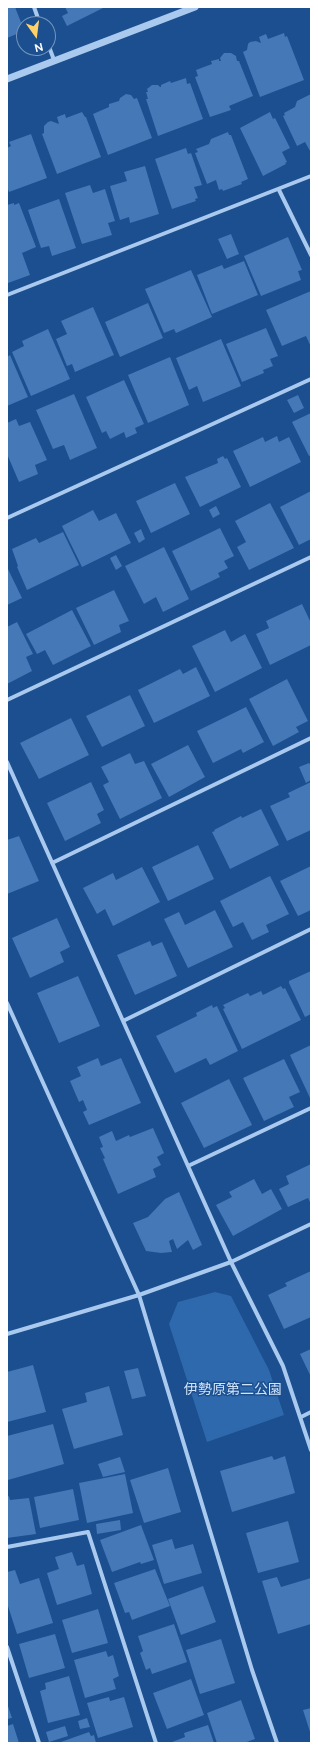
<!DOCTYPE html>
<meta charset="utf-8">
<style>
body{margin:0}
#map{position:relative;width:318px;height:1750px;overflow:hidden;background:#1b4f8f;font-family:Figtree,sans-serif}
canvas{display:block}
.frame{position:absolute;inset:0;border:8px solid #fff;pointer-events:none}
.north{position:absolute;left:16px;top:16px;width:40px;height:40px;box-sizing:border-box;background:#1b4f8f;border:1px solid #7695bc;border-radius:50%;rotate:166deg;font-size:11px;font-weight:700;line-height:16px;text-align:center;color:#fff}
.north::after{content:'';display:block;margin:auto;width:14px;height:18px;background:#ffd166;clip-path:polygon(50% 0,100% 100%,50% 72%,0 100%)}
</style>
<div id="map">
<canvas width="318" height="1750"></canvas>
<div class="frame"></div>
<div class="north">N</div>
</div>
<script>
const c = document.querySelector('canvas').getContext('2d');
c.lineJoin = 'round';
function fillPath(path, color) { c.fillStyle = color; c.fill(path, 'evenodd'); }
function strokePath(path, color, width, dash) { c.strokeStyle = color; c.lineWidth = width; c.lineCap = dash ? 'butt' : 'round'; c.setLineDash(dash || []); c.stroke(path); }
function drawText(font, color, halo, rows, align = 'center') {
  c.font = font + ' Figtree,"Noto Sans JP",sans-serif'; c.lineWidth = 3; c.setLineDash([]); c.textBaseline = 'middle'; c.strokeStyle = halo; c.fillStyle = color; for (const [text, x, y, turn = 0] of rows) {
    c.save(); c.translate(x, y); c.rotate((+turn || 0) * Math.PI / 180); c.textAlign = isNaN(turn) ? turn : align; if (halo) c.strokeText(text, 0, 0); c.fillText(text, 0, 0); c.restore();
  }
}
fillPath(new Path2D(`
 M215 1292 231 1296 269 1370 284 1415 207 1442 169 1324 178 1302Z`), '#2e69ad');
fillPath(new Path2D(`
 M7 7H15L24 30V31L7 38Z
 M65 7H105L67 26 62 16 68 13Z
 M284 33 285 37 287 36 304 80 260 97 243 52 247 50 248 44 250 42 256 41 261 43 259 37 266 34 268 39Z
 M224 53H231L236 56 237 61H239L253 96 229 106 231 110 210 117 195 77 198 76 196 70 212 64 211 61 219 59V61H221L220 58Z
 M186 78 187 84 190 83 203 119 158 136 146 99H148L146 92H148L147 89 152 85H158L160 87H161V85L170 81 171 83Z
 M126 94 131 95 134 99 137 98 152 138 108 155 93 114 109 107V104L119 101 120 98Z
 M311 94V150L310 151 305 142 297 146 283 116 285 115 284 113 295 107 297 101Z
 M82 112 85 117H86L101 157 57 174 42 134 44 133V126L48 122 51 121 59 124 57 117 65 114 66 118Z
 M270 112 273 119 275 118 290 148 282 152 287 162 285 163 286 164 263 176 240 128Z
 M228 132 229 135H231L248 179 241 182 242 184 223 191 222 189 219 190 216 180 207 184 195 153 198 152 196 149 209 144 211 139Z
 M31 134 47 178 9 192 7 187V148L11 146 9 142Z
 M186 148 188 154 191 153 202 185 194 187 198 198 195 199 196 201 172 209 155 159Z
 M145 166 159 214 130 223 129 217 120 220 110 186 127 181 124 172Z
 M90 185 93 193 105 189 115 221 108 223 112 235 82 244 65 193Z
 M59 199 76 248 52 256 49 246 41 248 28 210Z
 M14 203V205L19 203 36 247 22 253 30 275 8 283 7 205Z
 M231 234 239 254 227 259 218 239Z
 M288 237 302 270 298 271 301 280 261 296 244 256Z
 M244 261 258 295 212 314 197 275 222 265 224 269Z
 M191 270 212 317 176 333 174 329 164 333 145 289Z
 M311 291V347L306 336 282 346 266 310Z
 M148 303 163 338 120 357 105 322Z
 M93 307 114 355 75 372 72 364 67 366 56 339 67 334 61 321Z
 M266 328 278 356 270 359 273 366 263 370 264 373 242 382 226 344Z
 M48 329 70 379 31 396 12 352 24 346 22 341Z
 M221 339 241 386 203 402 197 386 189 390 176 358Z
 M10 355 28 397 7 406V357Z
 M170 357 189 405 148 423 128 375Z
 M124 380 144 424 135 428 137 433 126 438 124 432 110 439 106 431 102 433 86 397Z
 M74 394 97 448 70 460 64 445 53 449 36 410Z
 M298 395 304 408 294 413 287 400Z
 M311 413V455L309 456 292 422Z
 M16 419 19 426 30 422 47 460 35 465 38 474 19 482 7 454V423Z
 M277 436 279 442 289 437 301 462 250 487 233 451 263 437 265 442Z
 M223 456 225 459 227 458 241 487 200 507 185 477 218 463 217 459Z
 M175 483 190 514 151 533 136 501Z
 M311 491V539L299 545 280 507Z
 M270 503 294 548 249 570 237 547 246 542 235 521Z
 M216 506 220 514 213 518 209 510Z
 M93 510 99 521 116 513 131 543 82 567 62 526Z
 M220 528 234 556 224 561 228 568 218 573 220 577 191 591 172 551Z
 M141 529 145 539 139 543 134 533Z
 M63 532 79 565 27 590 17 567 18 566 12 549 36 538 39 543Z
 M164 547 189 599 163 612 156 597 144 604 125 566Z
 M116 555 122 566 116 570 110 558Z
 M7 567 22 598 7 605Z
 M114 590 129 621 119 625 121 632 94 645 76 608Z
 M302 604 311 623V645L270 665 256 634 269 628 266 621Z
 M72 610 91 646 53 665 45 650 37 654 26 634Z
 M17 622 33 654 26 657 32 671 7 684V627Z
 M225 630 231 642 245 634 262 668 215 692 192 646Z
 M196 667 210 696 154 723 138 690 180 669 183 674Z
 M287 679 308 721 296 727 299 732 273 746 249 699Z
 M130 695 145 726 102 747 86 716Z
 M246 707 264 742 243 753 241 749 213 763 197 731Z
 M71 718 89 755 39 779 20 743Z
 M188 745 205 777 169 797 151 764Z
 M130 753 135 764 144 761 162 798 120 819 103 785 109 782 101 767Z
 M309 763 311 766V780L306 783 299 767Z
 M91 782 104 810 97 814 101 823 65 841 47 803Z
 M311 782V830L287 841 270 806 290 797 288 793Z
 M261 809 279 845 230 869 212 832 215 831 214 830 241 816 242 818Z
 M19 836 39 881 7 894V840Z
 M198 845 214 879 168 901 152 867Z
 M311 866V910L298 916 280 881Z
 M142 867 160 902 113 926 105 909 97 914 83 888 113 873 116 880Z
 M270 876 289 914 266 925 269 932 252 940 243 922 233 927 220 901Z
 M215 910 233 947 188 968 164 919 179 912 185 925Z
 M57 918 70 947 60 952 64 962 30 978 12 938Z
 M150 941 152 946 162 942 177 976 135 995 117 955Z
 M311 971V1014L305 1017 289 983V981Z
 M78 976 100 1026 59 1043 37 993Z
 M281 986 283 989 285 988 301 1020 242 1049 223 1009 225 1008 223 1005 248 993 250 996 261 991 263 995Z
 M212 1005 213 1008 217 1006 238 1051 210 1065 206 1058 175 1073 156 1036 197 1016 196 1013Z
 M311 1045V1097L310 1098 290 1055Z
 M98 1058 101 1066 121 1058 141 1103 89 1125 83 1112 87 1110 83 1100 79 1102 70 1081 81 1076 77 1067Z
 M284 1059 300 1092 289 1097 294 1107 264 1121 243 1078Z
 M229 1079 252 1125 204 1148 181 1103Z
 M153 1128 164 1153 157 1157 161 1165 153 1169 156 1177 118 1194 103 1159 105 1158 100 1148 103 1147 99 1137 112 1131 116 1141 129 1135 130 1137Z
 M311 1164V1204L308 1198 288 1207 279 1189 289 1184 286 1176Z
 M254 1179 262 1194 271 1189 282 1209 233 1236 216 1205 232 1197 229 1192Z
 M179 1192 202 1245 193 1250 188 1240 177 1249 173 1239 169 1241 172 1252 161 1253 146 1251 133 1223 148 1217 165 1199Z
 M311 1271V1317L284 1329 268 1295 287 1286 285 1283Z
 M311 1349V1377L300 1354Z
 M33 1365 46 1412 7 1422V1372Z
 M138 1368 146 1396 132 1399 124 1371Z
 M109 1386 123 1435 74 1449 62 1409 87 1402 85 1393Z
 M53 1424 64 1464 8 1480 7 1436Z
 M272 1456 274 1460 285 1456 295 1493 232 1512 220 1471Z
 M120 1457 125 1472 103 1477 98 1464Z
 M168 1468 181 1512 144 1523 130 1480Z
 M125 1474 133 1513 87 1523 79 1483Z
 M73 1489 79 1520 40 1528 34 1497Z
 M9 1496 10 1500 29 1498 36 1534 7 1538V1497Z
 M120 1520 121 1530 97 1534 96 1524Z
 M288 1521 299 1562 258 1573 246 1533Z
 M141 1525 154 1560 141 1564 140 1562 112 1572 100 1540Z
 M172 1539 175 1549 193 1544 202 1573 164 1584 152 1545Z
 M72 1552 77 1566 84 1564 92 1594 57 1605 47 1573 59 1569 55 1557Z
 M155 1569 170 1606 132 1620 129 1612 125 1613 114 1583Z
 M15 1570 20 1584 39 1578 53 1623 17 1634 7 1603V1572Z
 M277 1577 281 1587 311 1578V1624L278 1634 262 1581Z
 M203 1586 216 1622 181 1635 168 1599Z
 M98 1609 108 1643 72 1653 62 1620Z
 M174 1624 187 1662 152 1674 150 1668 146 1670 140 1653 143 1651 138 1636Z
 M55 1634 65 1668 29 1678 19 1644Z
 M221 1639 235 1683 200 1694 186 1650Z
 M106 1651 108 1657 113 1655 119 1676 113 1679 116 1689 85 1698 74 1660Z
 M69 1676 80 1715 48 1723 40 1691 46 1689 45 1683Z
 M191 1679 204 1715 167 1729 153 1693Z
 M109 1697 110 1701 124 1697 133 1727 98 1738 87 1703Z
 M241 1700 255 1739 244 1743H217L207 1713Z
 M7 1703 12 1718 7 1719Z
 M311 1708V1735L303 1710Z
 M87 1718 90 1727 80 1729 78 1721Z
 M13 1724 19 1743H7V1726Z
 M208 1725 214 1743H172V1742L185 1737 184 1733Z
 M65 1726 68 1736 49 1742 46 1732Z
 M89 1732 91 1736 94 1735 96 1743H58Z`), '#4478b7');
strokePath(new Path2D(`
 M34 7 40 24
 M48 44 54 60
 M279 190 311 255
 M7 295 311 176
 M7 518 311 379
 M7 700 311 557
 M7 762 231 1262 283 1366 311 1450
 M52 863 311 738
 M7 1003 139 1295 252 1670 277 1743
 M123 1021 311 929
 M188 1166 311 1108
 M7 1334 139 1295 231 1262 311 1224
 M301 1417 311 1412
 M7 1547 88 1532 156 1743
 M7 1647 39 1743`), '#a9c9ee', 4);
strokePath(new Path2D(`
 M7 79 195 7`), '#a9c9ee', 7);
drawText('14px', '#cfe3fa', '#1b4f8f', [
 ["伊勢原第二公園",233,1390]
]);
</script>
